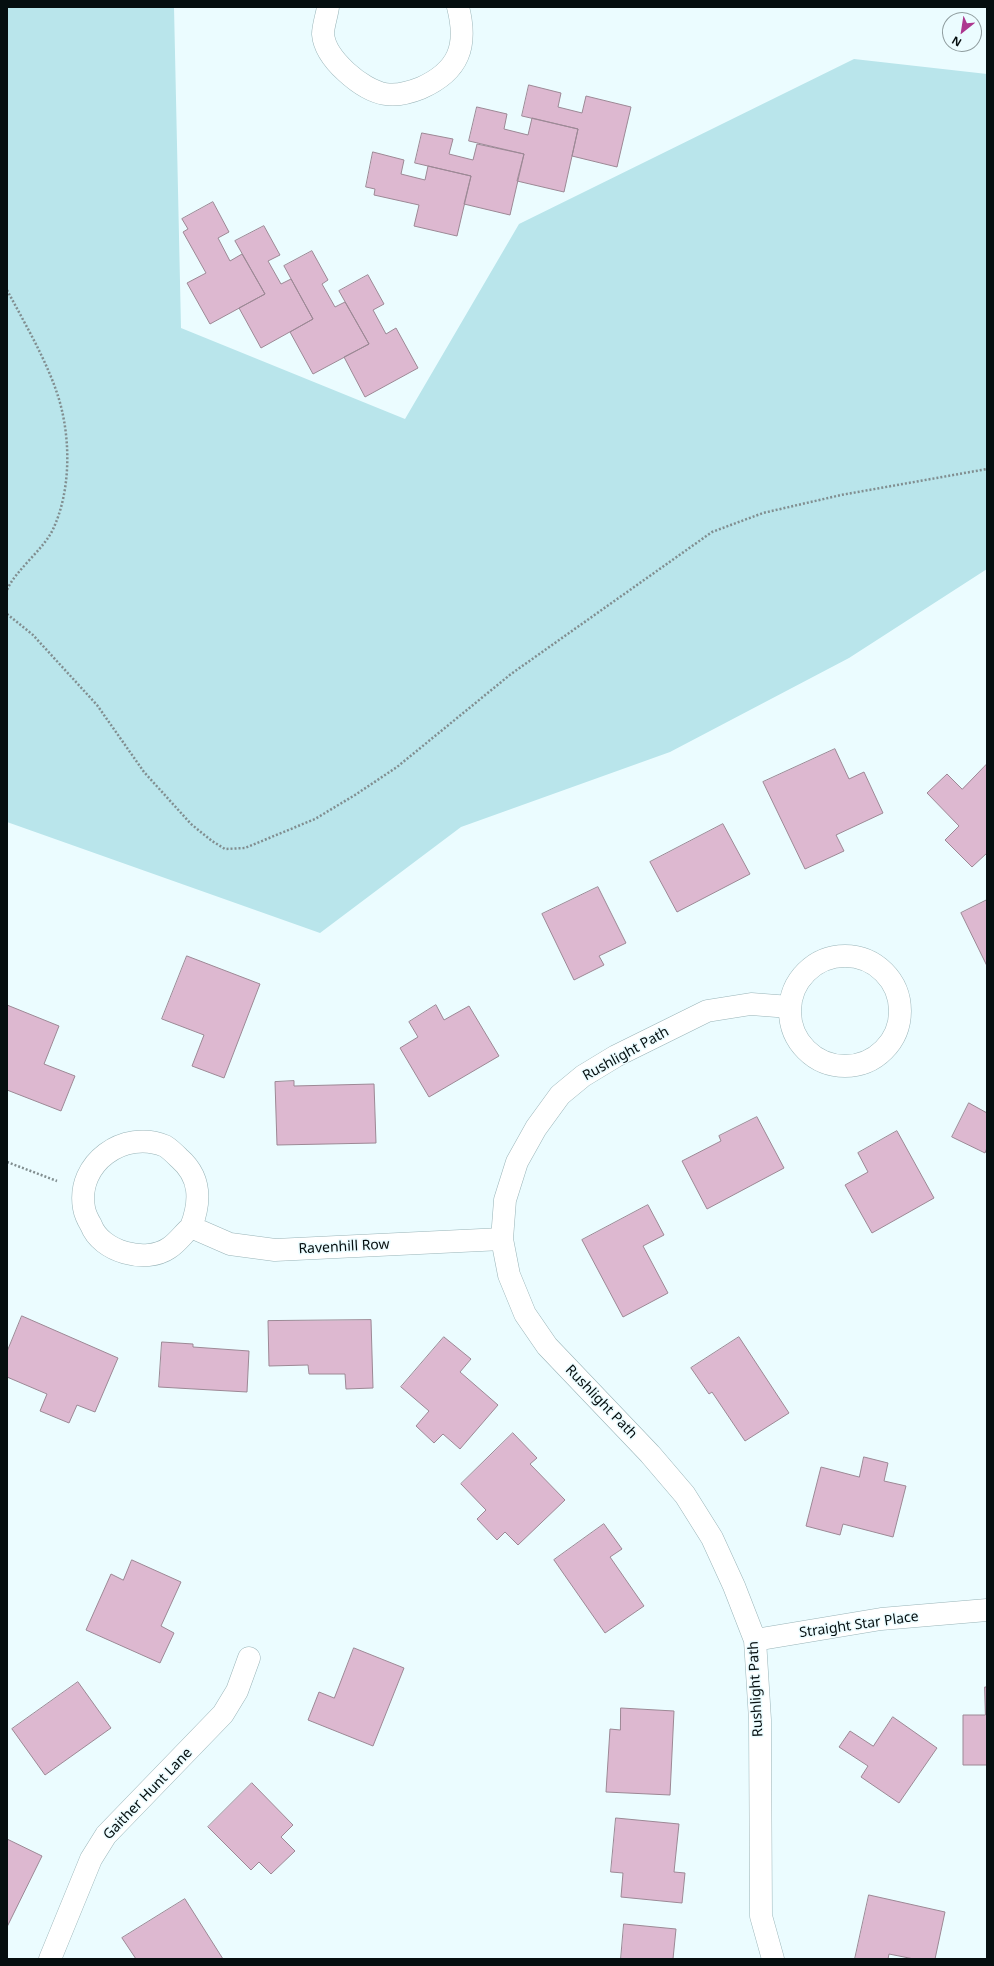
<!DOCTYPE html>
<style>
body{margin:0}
#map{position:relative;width:994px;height:1966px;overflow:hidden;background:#ebfcff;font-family:"Noto Sans",sans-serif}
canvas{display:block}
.frame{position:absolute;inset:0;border:8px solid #050e0f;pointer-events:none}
.north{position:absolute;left:942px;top:12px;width:40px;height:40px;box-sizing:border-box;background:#ebfcff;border:1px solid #8f9d9f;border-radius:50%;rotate:210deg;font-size:11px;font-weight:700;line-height:16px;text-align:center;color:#050e0f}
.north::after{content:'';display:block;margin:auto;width:14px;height:18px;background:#ad378f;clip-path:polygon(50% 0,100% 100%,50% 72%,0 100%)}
</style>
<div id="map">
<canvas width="994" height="1966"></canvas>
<div class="frame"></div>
<div class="north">N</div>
</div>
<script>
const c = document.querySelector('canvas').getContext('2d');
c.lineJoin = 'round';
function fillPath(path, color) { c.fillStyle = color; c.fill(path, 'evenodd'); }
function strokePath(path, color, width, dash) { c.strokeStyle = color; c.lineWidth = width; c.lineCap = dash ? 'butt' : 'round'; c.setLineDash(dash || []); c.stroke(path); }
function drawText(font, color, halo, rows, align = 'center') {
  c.font = font + ' "Noto Sans",sans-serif'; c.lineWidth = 3; c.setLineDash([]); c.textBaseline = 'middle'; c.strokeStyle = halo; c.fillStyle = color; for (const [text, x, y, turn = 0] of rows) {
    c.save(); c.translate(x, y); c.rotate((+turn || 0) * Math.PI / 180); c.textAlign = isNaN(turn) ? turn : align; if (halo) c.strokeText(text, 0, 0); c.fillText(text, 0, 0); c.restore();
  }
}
fillPath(new Path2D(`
 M7 7H174L181 328 405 419 519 224 854 59 987 74V569L849 658 670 752 461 827 320 933 7 822Z`), '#b9e5eb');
const building = new Path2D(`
 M529 85 561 93 558 107 582 113 586 96 631 107 617 167 572 156 578 129 522 116Z
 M477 107 507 114 504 129 528 135 532 118 578 129 564 192 517 181 524 154 469 141Z
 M422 133 453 139 449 154 473 160 477 144 524 154 510 215 464 204 471 176 415 163Z
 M373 152 404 160 401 174 425 180 428 166 471 176 457 236 414 226 419 205 374 195 375 189 366 187Z
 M213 202 229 232 218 238 230 261 242 254 265 294 210 324 187 283 206 273 183 232 188 229 182 219Z
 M264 226 280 255 268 261 281 284 291 279 313 319 261 348 239 308 265 294 235 241Z
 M312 251 328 280 322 284 335 307 345 302 369 344 313 374 290 332 313 319 284 266Z
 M368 275 384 304 373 310 386 334 396 328 418 368 365 397 344 357 369 344 339 291Z
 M835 749 849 779 864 772 883 813 836 835 844 851 805 869 763 782Z
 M987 764V853L972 867 945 840 959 826 927 793 947 774 962 789Z
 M723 824 750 874 677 912 650 862Z
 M598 887 626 943 599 956 604 965 574 980 542 914Z
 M987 900V966L961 913Z
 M187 956 260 984 224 1078 192 1066 204 1035 162 1019Z
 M7 1005 59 1026 44 1064 75 1076 61 1111 7 1090Z
 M436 1005 444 1020 469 1006 499 1056 429 1097 400 1048 418 1037 409 1022Z
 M294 1081V1086L374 1084 376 1143 277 1145 275 1082Z
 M969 1103 987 1113V1148L985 1153 952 1137Z
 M757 1117 784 1168 707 1209 682 1161 721 1141 719 1136Z
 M897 1131 934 1198 872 1233 845 1185 868 1172 858 1153Z
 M648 1205 664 1235 643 1246 668 1293 623 1317 582 1240Z
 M22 1316 118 1358 95 1412 77 1405 69 1423 40 1411 47 1394 7 1377V1352Z
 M371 1320 373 1388 346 1389 345 1374H309L308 1365 269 1366 268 1321Z
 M444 1337 471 1359 460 1372 498 1405 460 1449 443 1434 434 1443 416 1426 429 1411 401 1387Z
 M739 1337 789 1413 745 1441 712 1392 709 1394 691 1368Z
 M162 1342 193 1344V1347L249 1351 247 1392 159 1387Z
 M513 1433 537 1458 530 1464 565 1500 518 1545 505 1532 497 1540 477 1519 486 1510 461 1484Z
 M864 1457 888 1463 884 1481 906 1486 893 1537 843 1524 840 1535 806 1526 821 1467 859 1477Z
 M604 1524 622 1549 610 1557 644 1606 605 1633 554 1560Z
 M132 1560 181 1582 161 1626 174 1633 160 1663 86 1630 111 1574 123 1580Z
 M354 1648 404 1668 373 1746 308 1720 319 1692 334 1698Z
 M78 1682 111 1728 45 1775 12 1729Z
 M985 1687H987V1765H963V1715H985Z
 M621 1708 674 1711 670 1795 606 1792 610 1729 620 1730Z
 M893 1717 937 1748 899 1803 861 1777 868 1766 839 1747 850 1731 873 1746Z
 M252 1783 293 1825 281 1837 295 1851 271 1874 259 1862 251 1870 208 1827Z
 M616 1818 679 1824 674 1872 685 1873 682 1903 621 1897 623 1873 611 1872Z
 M7 1839 42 1856 7 1927Z
 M869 1895 945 1912 935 1959H914L889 1954 888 1959H855Z
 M185 1899 223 1959H136L122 1938Z
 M624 1924 676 1929 673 1959H621Z`);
fillPath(building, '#ddb8d0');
strokePath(building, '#9c8895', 1);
const minor = new Path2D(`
 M328 7C327 15 323 26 323 34 325 59 362 90 385 94 396 96 411 92 421 88 459 71 468 46 458 7
 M790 1011a55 55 0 1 1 110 0a55 55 0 1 1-110 0Z
 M191 1227C184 1233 177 1243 169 1248 146 1264 101 1252 91 1225 88 1220 85 1214 84 1208 76 1163 124 1129 165 1146 170 1149 175 1154 179 1158 201 1177 201 1201 191 1227L230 1244 275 1250 502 1239
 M755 1640 881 1619 987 1610
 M50 1959 91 1859 106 1835 223 1714 237 1691 249 1658
 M773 1959 761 1916 760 1720 755 1640 734 1586 712 1538 685 1495 650 1454 547 1346 525 1314 509 1275 502 1239 505 1200 517 1162 536 1128 560 1095 583 1076 616 1056 707 1011 751 1004 790 1007`);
strokePath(minor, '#99b4b8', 23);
strokePath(new Path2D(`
 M7 290C25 324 46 359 58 396 71 437 71 489 54 527 45 549 16 569 7 590
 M7 614 33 635 97 705 144 772 191 824 212 841 225 849 245 848 315 819 355 795 397 767 511 674 712 532 763 513 841 495 987 469
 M7 1162 57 1181`), '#818e90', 2.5, [2, 2]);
strokePath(minor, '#fff', 22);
drawText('14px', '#050e0f', '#ebfcff', [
 ["Rushlight Path",626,1054,-29],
 ["Ravenhill Row",344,1247,-3],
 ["Rushlight Path",601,1402,46],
 ["Straight Star Place",859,1625,-8],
 ["Rushlight Path",756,1689,-93],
 ["Gaither Hunt Lane",148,1794,-46]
]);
</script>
